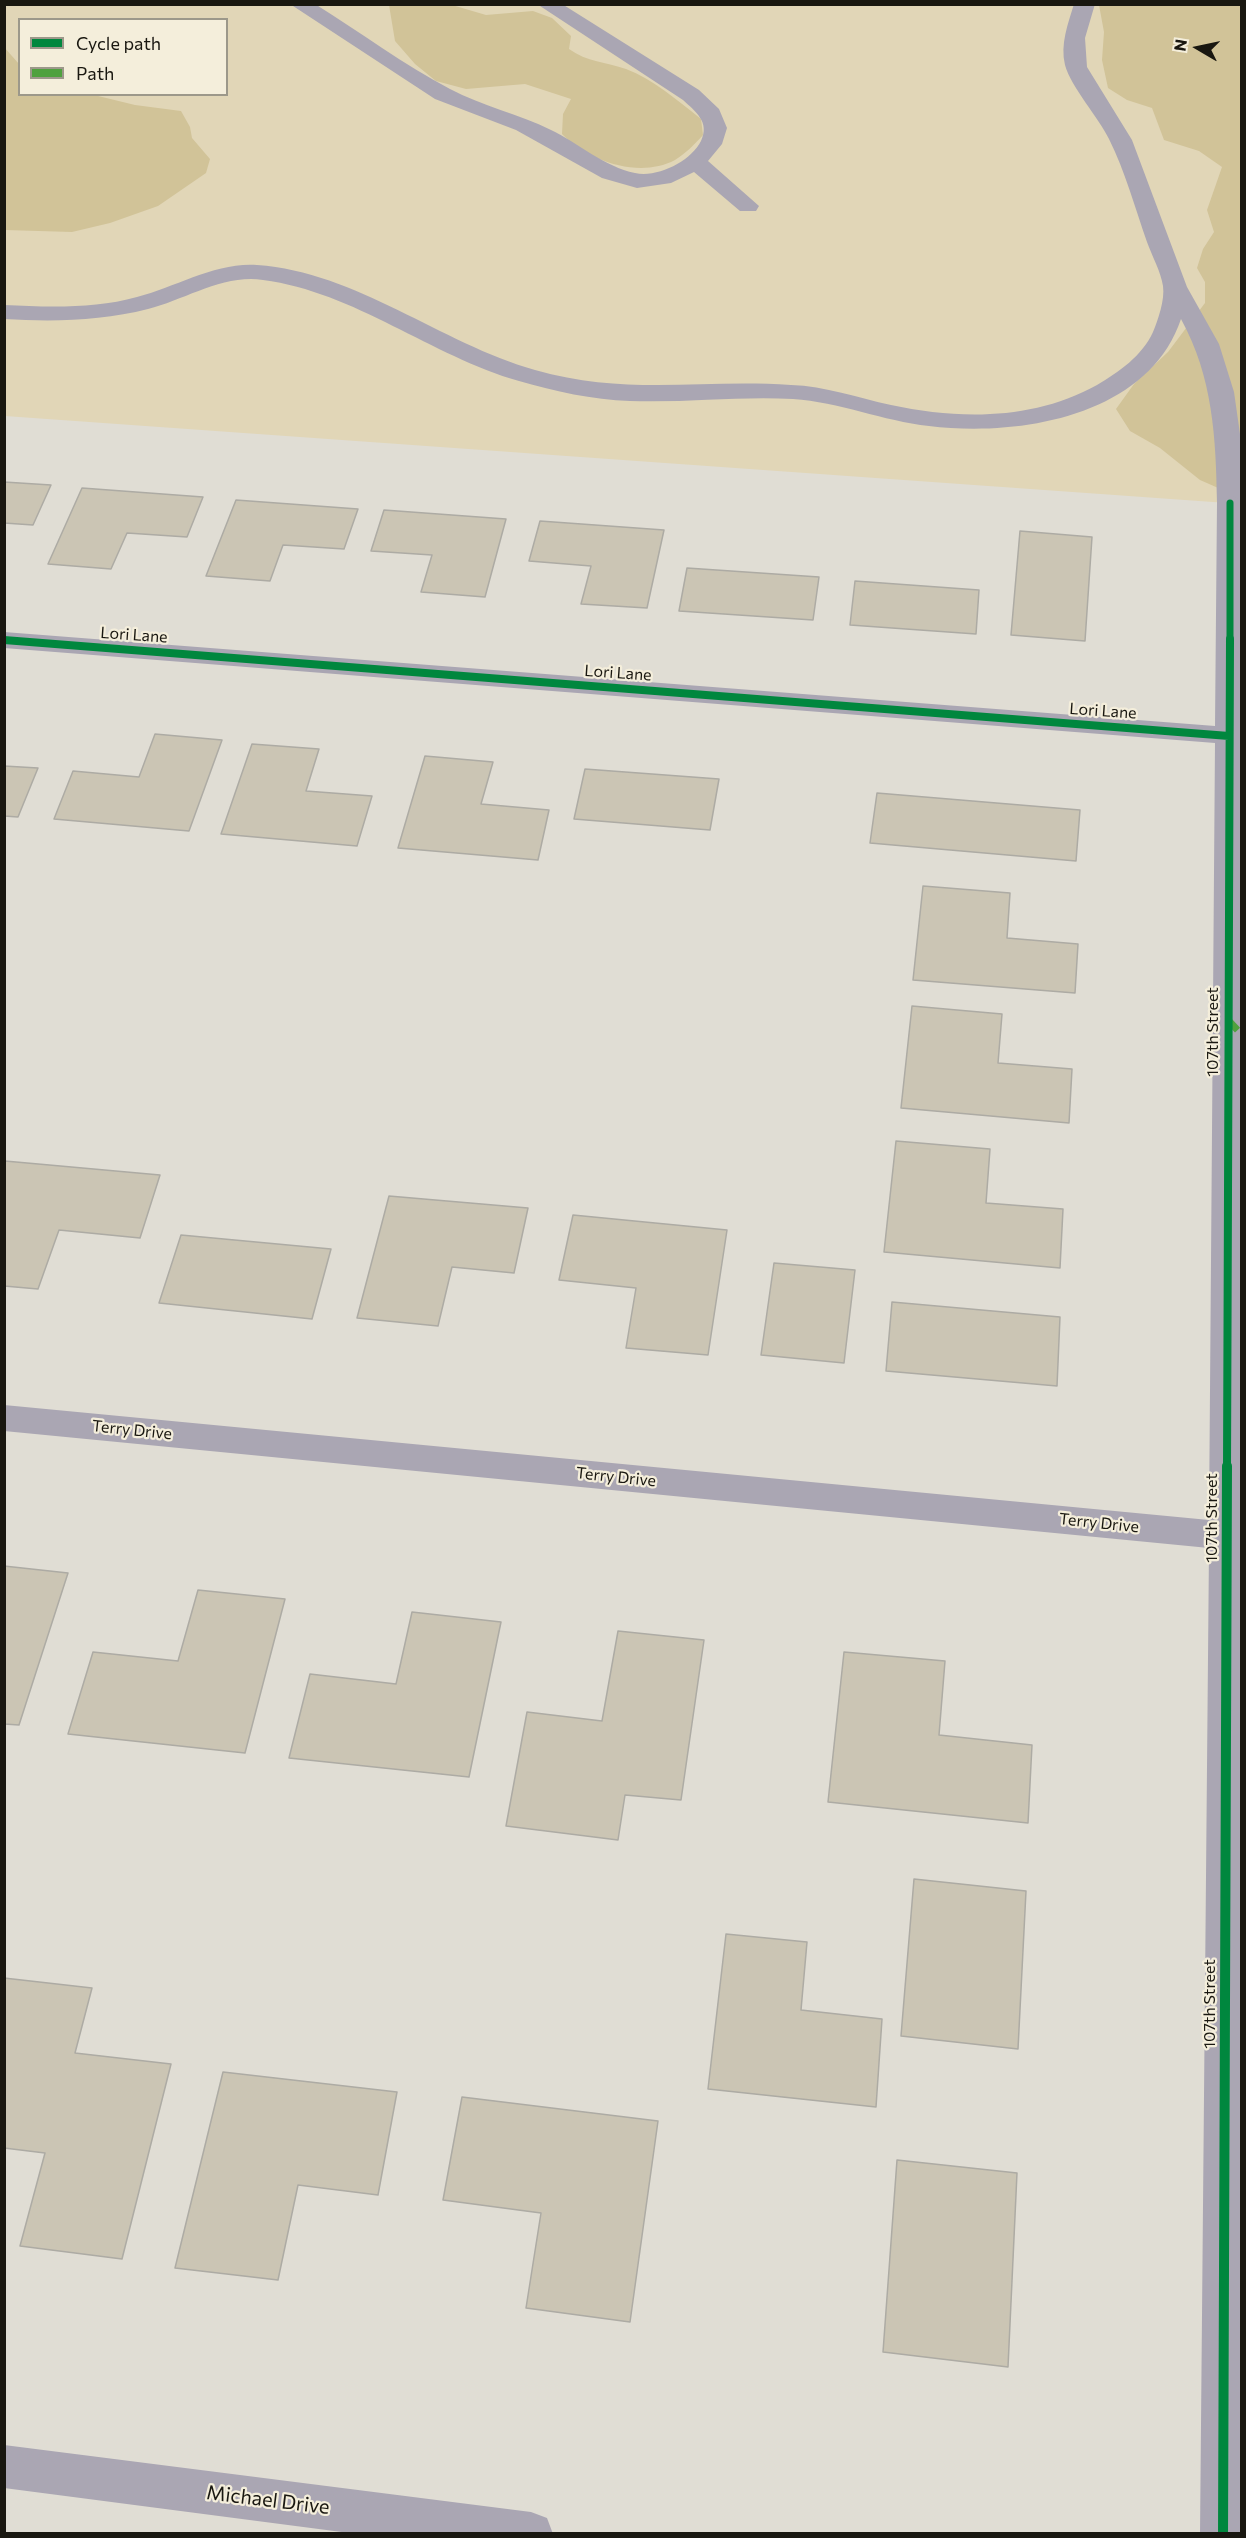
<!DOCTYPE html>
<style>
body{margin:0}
#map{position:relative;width:1246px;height:2538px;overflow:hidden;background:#e0ddd4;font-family:Commissioner,sans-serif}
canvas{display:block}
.frame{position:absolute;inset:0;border:6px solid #191710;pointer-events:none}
.legend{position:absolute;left:18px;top:18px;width:210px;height:78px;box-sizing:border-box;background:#f4eedb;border:2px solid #9c988a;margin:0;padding:8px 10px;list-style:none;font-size:18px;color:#191710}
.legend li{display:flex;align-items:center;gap:12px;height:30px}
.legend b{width:30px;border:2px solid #9c988a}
.north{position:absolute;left:1168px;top:18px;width:60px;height:60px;-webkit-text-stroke:4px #f4eedb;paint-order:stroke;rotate:279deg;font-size:16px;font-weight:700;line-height:24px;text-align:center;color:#191710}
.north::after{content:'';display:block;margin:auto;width:21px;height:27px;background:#191710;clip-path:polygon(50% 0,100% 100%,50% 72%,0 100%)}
</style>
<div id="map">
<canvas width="1246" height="2538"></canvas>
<div class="frame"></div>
<ul class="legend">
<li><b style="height:8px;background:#00873e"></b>Cycle path</li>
<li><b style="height:8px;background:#4fa13f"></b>Path</li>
</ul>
<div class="north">N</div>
</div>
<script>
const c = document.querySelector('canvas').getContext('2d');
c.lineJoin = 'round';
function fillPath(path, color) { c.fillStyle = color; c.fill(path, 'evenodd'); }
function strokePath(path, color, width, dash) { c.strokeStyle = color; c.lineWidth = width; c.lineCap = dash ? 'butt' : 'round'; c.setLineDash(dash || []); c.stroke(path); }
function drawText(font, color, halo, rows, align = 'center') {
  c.font = font + ' Commissioner,sans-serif'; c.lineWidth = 4.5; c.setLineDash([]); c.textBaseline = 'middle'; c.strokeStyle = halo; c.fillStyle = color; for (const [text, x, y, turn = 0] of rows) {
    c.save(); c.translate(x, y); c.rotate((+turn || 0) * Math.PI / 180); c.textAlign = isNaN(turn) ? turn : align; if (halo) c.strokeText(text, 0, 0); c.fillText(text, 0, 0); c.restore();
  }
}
fillPath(new Path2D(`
 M4 5H1241V504L5 416ZM20 20H226V94H20Z`), '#e1d6b7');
fillPath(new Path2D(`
 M389 5H452L486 15 533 11 552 18 571 36 569 49C587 62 606 62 626 69 653 79 678 101 701 119L703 135C695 144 685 154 675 160 639 179 588 161 562 134L563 114 571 99 525 84 466 89 436 81 415 64 395 41Z
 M1099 5H1241V498L1200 480 1160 448 1130 431 1116 409 1134 384 1168 352 1205 303V282L1197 268 1203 249 1214 232 1207 210 1222 167 1199 151 1164 140 1152 108 1127 100 1108 88 1102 60 1104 32Z
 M4 47 19 64 20 94 94 95 135 105 181 111 190 127 192 138 210 159 206 173 158 206 110 223 72 232 5 230Z`), '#d1c398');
const building = new Path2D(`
 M4 482 51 485 33 525 4 523Z
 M82 488 203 497 187 537 127 533 111 569 48 564Z
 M236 500 358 509 344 549 283 545 270 581 206 576Z
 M384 510 506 519 485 597 421 592 432 555 371 551Z
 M540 521 664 530 647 608 581 604 591 566 529 561Z
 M1020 531 1092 537 1085 641 1011 635Z
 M687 568 819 577 813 620 679 611Z
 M855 581 979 590 976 634 850 625Z
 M155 734 222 740 189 831 54 819 73 771 139 777Z
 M252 744 319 749 306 791 372 796 357 846 221 834Z
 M425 756 493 762 481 804 549 810 538 860 398 848Z
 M4 766 38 768 18 817 4 816Z
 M585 769 719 779 710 830 574 819Z
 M877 793 1080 810 1076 861 870 843Z
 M923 886 1010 893 1007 938 1078 944 1075 993 913 980Z
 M912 1006 1002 1014 998 1063 1072 1069 1069 1123 901 1108Z
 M896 1141 990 1149 986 1203 1063 1209 1060 1268 884 1252Z
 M5 1161 160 1175 140 1238 59 1230 38 1289 4 1286Z
 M389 1196 528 1208 514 1273 452 1267 438 1326 357 1318Z
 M573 1215 727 1230 708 1355 626 1348 636 1288 559 1280Z
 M181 1235 331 1249 312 1319 159 1303Z
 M774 1263 855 1270 844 1363 761 1355Z
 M892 1302 1060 1317 1057 1386 886 1371Z
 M4 1566 68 1573 19 1725 4 1724Z
 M198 1590 285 1599 245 1753 68 1734 93 1652 178 1661Z
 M412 1612 501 1622 469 1777 289 1758 310 1674 396 1684Z
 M618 1631 704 1640 681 1800 625 1795 618 1840 506 1826 527 1712 602 1721Z
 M844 1652 945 1661 939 1735 1032 1745 1028 1823 828 1802Z
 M914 1879 1026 1891 1018 2049 901 2036Z
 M726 1934 807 1942 801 2010 882 2019 876 2107 708 2089Z
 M4 1978 92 1988 75 2053 171 2064 122 2259 20 2246 45 2153 4 2148Z
 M223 2072 397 2092 378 2195 298 2185 278 2280 175 2268Z
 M462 2097 658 2121 630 2322 526 2308 541 2213 443 2200Z
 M897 2160 1017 2173 1008 2367 883 2352Z`);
fillPath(building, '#cbc5b4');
strokePath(building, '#adaba4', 1.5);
fillPath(new Path2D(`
 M290 4H315C360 32 404 65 450 89 482 106 519 114 551 130 578 143 605 167 635 173 658 178 691 161 701 141 710 122 696 112 683 100L537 4H562L699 90 719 109 727 128 722 144 708 161 759 206 756 211H740L694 172 671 183 637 188 602 178 516 130 435 99Z
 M1074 4H1095L1085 38 1087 67 1132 140 1187 287 1219 344 1234 392 1242 448V505L1239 508 1230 511 1221 508 1217 503C1216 438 1213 377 1181 319 1148 417 1018 437 929 426 883 421 839 402 793 399 739 396 684 403 630 401 592 400 555 391 519 381 431 356 355 292 263 280 223 274 185 300 148 309 101 321 53 322 4 319V305C48 307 94 309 137 297 176 287 216 262 257 265 357 272 440 343 535 370 626 396 700 379 791 385 825 386 858 398 891 405 960 420 1034 420 1097 385 1119 372 1142 356 1153 332 1158 320 1165 300 1163 286 1161 272 1152 256 1147 242 1135 208 1125 171 1109 139 1099 118 1071 87 1065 65 1060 44 1068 24 1074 4Z`), '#aaa6b3');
fillPath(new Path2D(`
 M1230 495 1242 501V2534H1200L1209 1548 4 1431V1405L1209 1520 1215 743 4 648V632L1215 726 1217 503 1221 498Z
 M4 2445 531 2512 547 2518 553 2534H357L4 2488Z`), '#aaa6b3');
strokePath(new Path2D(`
 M1228 1020 1242 1035`), '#4fa13f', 7, [14, 7]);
strokePath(new Path2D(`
 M1230 640V503`), '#00873e', 7);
strokePath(new Path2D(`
 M4 640 1229 736
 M1227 1468 1230 639`), '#00873e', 8);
strokePath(new Path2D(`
 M1223 2534 1227 1466`), '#00873e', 10);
drawText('16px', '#191710', '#f4eedb', [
 ["Lori Lane",134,635,4],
 ["Lori Lane",618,673,4],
 ["Lori Lane",1103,711,4],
 ["107th Street",1213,1032,-90],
 ["Terry Drive",132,1430,6],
 ["Terry Drive",616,1477,6],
 ["107th Street",1212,1518,-90],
 ["Terry Drive",1099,1523,6],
 ["107th Street",1210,2004,-90]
]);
drawText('20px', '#191710', '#f4eedb', [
 ["Michael Drive",268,2500,7]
]);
</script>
